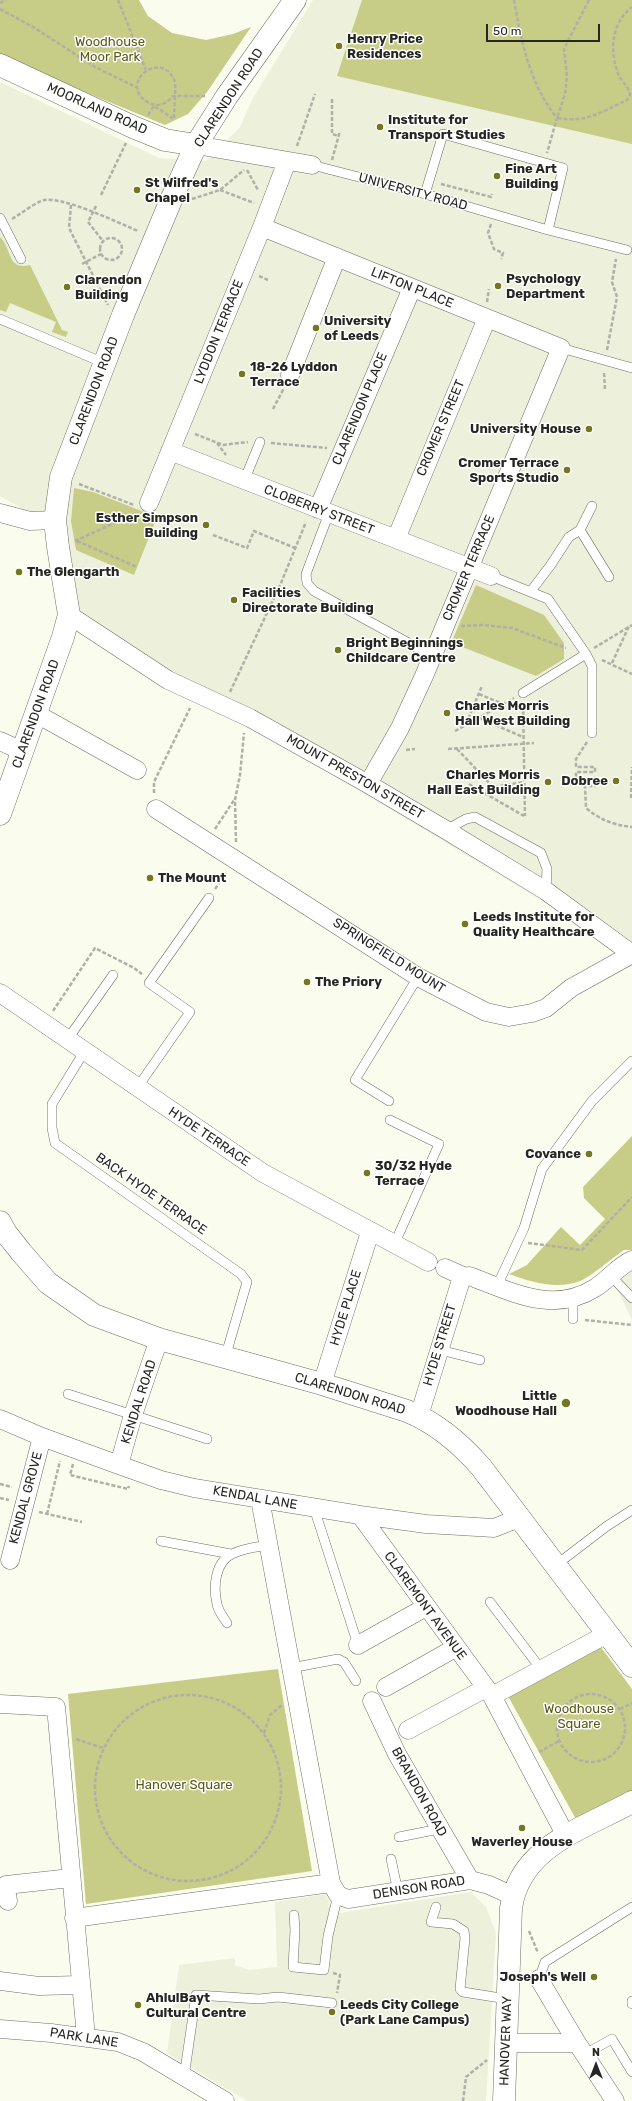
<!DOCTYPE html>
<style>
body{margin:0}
#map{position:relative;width:632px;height:2101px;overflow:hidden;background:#fafcee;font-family:Rubik,sans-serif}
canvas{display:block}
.north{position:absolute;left:576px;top:2045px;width:40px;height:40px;-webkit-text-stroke:3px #fff;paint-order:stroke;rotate:0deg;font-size:11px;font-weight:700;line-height:16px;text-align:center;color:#262722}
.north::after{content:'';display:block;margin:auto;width:14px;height:18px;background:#262722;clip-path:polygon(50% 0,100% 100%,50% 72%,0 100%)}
.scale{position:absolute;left:486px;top:24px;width:114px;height:18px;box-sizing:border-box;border:2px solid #262722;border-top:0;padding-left:5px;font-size:12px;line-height:14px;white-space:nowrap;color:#262722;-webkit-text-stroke:3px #fff;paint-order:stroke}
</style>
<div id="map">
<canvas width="632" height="2101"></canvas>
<div class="north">N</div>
<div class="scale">50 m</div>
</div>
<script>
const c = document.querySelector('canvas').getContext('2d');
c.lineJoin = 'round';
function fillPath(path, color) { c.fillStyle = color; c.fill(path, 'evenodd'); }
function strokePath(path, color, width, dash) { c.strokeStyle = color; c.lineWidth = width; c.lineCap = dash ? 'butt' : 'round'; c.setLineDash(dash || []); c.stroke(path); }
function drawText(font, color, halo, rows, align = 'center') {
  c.font = font + ' Rubik,sans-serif'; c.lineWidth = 3; c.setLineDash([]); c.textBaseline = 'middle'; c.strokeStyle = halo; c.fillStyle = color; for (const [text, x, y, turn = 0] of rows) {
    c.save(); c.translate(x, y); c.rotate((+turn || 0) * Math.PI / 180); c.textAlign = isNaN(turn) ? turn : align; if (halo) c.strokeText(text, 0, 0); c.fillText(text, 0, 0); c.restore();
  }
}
fillPath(new Path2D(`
 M313 0H632V955L61 611 51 525 0 496V82L159 158 206 161 240 127 253 98Z
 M632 1267V1320L611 1276Z
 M471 1892 486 1907 496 1933 486 2101H247L167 2053 179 1965 235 1958V1965L249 1970 277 1967 275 1902 326 1894 333 1914Z`), '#edf0db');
fillPath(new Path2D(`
 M0 0H139L148 16 172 33 206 40 233 34 251 27 207 92 188 114 165 125 41 74 0 54Z
 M362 0H632V144L337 76Z
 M0 237C12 248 7 271 30 265L62 330 68 332 66 337 52 332 56 322 10 303 6 312 0 310Z
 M74 488 93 492 157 517 134 575 76 550 71 521Z
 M476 585 544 615 564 643V659L536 676 460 646 452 641Z
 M632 1136V1250H624C612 1258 592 1276 580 1281 557 1290 531 1282 509 1274L527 1265 561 1227 580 1245 605 1219 584 1198 583 1187Z
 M600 1646 632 1689V1791L577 1821 508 1696Z
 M278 1669 312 1871 86 1904 68 1694Z`), '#c7cc86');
const lane = new Path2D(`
 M312 165 425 194 548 230 627 250
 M425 194 443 134 563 168 548 230
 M0 218 21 259
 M0 319 104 363
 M561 348 632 368
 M244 481 260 442
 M329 513 306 574 307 583 314 591 432 656
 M580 530 609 577
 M491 576 548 599 586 654 592 666V733
 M531 591 550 566 569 537 580 530 592 506
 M523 693 586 654
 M446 830 466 819 475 817 541 853 547 869 546 891
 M67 1040 113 975
 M84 1052 52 1104V1128L55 1143 241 1274 247 1282 225 1358
 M137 1088 190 1012 149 983 209 898
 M389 1101 355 1080 418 977
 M390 1120 439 1144 394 1245
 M611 1276 632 1298
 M497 1286 524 1228 542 1169 592 1101 632 1061
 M573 1298V1319
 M440 1350 480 1360
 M68 1394 207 1439
 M314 1508 358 1645
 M161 1541 231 1554
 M556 1565 607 1526 632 1510
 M490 1602 541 1669
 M227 1623C224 1618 218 1611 217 1604 213 1587 215 1562 232 1554 244 1548 257 1547 269 1545
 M291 1668 338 1659 344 1662 356 1681
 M399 1837 439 1829
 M391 1859 398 1892
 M436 1907 431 1922 453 1924 464 1931 465 1938 460 1989 463 1992 507 1999
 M294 1915 295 1930 293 1967 324 1970 328 1936 338 1895
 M539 1979 545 1962 632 1907
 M632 2001V2004
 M585 2054 612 2039 632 2072
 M184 2077 196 1995 259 1999 278 1997 332 2003`);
const street = new Path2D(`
 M196 145 312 165
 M262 227 561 348 424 676 400 728 368 784
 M290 375 337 257
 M170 451 491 576
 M149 503 262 227 287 161
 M318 509 412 288
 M0 513 30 521 55 520
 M396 539 487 318
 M69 615 168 680 250 718 368 784 446 830 546 891 632 954 571 988 546 1008 532 1013 509 1017 486 1012 418 977 156 809
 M35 713 137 770
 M0 741 22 751
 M0 993 263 1173 428 1262
 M445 1268 465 1277 469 1276C511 1291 552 1315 595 1288 608 1280 618 1266 632 1260
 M322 1384 370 1232
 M419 1416 461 1280 465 1277
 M0 1419 42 1437 119 1465 161 1480 194 1488 360 1515 426 1524 494 1528 519 1518
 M119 1465 133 1415 159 1339
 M260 1499 331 1883 338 1895 348 1899 470 1880 489 1885 513 1896
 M360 1515 492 1696
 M10 1560 42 1437
 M358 1645 426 1607
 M386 1687 455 1648
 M372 1701 397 1754 470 1880
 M0 1704 56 1707 86 2037
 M408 1730 486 1688
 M566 1836 492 1696 607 1634
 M8 1901 6 1885 71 1878
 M74 1918 331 1883
 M539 1979 577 2043
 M0 1981 39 1986 80 1985
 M0 2029 51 2033 118 2042 143 2052 225 2101
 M506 2043H577L615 2101`);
const secondary = new Path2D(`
 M0 65 133 127 165 140 196 145
 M0 814 63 637 69 615 58 547 55 520 61 477 123 315 171 200 196 145 227 96 295 0
 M0 1222 6 1233 21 1252 48 1283 94 1315 159 1339 322 1384 407 1411C437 1423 460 1443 481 1467L632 1666
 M504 2101 511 1908C520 1846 583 1829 632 1802`);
strokePath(lane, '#6e6f64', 10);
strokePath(street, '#6e6f64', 19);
strokePath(secondary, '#6e6f64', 23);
strokePath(new Path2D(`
 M118 0 146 70
 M514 0C521 41 530 85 557 118L547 153
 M589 0 564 49 567 77 565 94 557 118C587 123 601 112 627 100L630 95C629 87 622 82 619 76 609 52 611 23 632 7
 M0 3 6 0
 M0 9 33 27 95 67 138 88
 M332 99V134L339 136
 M148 115 154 106 174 119
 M174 118C174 113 176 83 175 82 163 47 115 84 149 103 159 108 167 103 173 96H205
 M297 146 315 94
 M332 160 340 131
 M247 170 258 190
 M441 184 491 197 492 194
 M220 190 254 203
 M101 195 126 143
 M192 199 220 190 244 170
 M71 205 69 228 108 305
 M96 206 88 222 103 241
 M12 219C22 213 32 205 41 201 57 193 121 224 138 231
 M491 224 488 233 494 249 503 253 501 259
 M100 249a11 11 0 1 1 22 0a11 11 0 1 1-22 0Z
 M82 264 101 254
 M259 276 268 280
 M487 302 489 289
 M607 350 617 297 612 282 616 259
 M604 373 605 389
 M273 409 284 388
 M195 434 223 445 248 442
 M217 443 226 455
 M271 443 327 448
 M79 484 134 505
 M159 516 168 519
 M213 535 247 548 254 531 295 548
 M75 541 136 513
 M77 541 137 567
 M461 626 483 625 512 628 566 648
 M594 648 632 625
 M602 660 632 674
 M612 663 629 626
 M230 692 281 583 306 522
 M479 694 503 704
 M523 705 525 816
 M479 718 523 737
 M466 724 482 686
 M455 731 514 698
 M587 742 576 759V767H595V772H576V779L595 778V786H585L586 808C600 820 614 825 632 827
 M448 749 534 743
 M457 749 493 787 524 782
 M406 750 415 749
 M469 784 524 816
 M154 793V782L190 708
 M489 796 493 787
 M631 798 632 767
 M215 829 234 800
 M236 842 235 800 240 775 244 733
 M215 889 226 873
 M53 1011 95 948 134 968 142 974
 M528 1243 582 1250 632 1197
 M585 1320 632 1325
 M73 1464 70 1475 128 1489 129 1486
 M0 1484 12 1487
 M0 1498 9 1500
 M39 1512 82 1522
 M47 1514 60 1461
 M557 1728a34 34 0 1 1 68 0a34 34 0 1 1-68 0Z
 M95 1788a93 93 0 1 1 186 0a93 93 0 1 1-186 0Z
 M620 1709 632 1703
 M264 1733 270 1715 282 1705
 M76 1739 103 1748
 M539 1752 559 1741
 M529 1931 538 1953
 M333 1973 340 1975 337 1993
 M463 2101 466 2077 487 2060`), '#b0b1a6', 2.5, [4, 2]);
strokePath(lane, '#fff', 9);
strokePath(street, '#fff', 18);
strokePath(secondary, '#fff', 22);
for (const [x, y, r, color] of [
 [339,46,4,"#73771f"],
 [380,127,4,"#73771f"],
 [497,176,4,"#73771f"],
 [137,190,4,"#73771f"],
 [498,286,4,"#73771f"],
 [67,287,4,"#73771f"],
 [316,328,4,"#73771f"],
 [242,374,4,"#73771f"],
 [589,429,4,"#73771f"],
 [567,470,4,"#73771f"],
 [206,525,4,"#73771f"],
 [19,572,4,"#73771f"],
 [234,600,4,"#73771f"],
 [338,650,4,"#73771f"],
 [447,713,4,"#73771f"],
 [616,781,4,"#73771f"],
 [548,782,4,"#73771f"],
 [150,878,4,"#73771f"],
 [465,924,4,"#73771f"],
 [307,982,4,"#73771f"],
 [589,1154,4,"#73771f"],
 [367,1173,4,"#73771f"],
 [566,1403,5,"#73771f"],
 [522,1828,4,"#73771f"],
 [594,1977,4,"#73771f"],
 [138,2005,4,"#73771f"],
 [332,2012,4,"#73771f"]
]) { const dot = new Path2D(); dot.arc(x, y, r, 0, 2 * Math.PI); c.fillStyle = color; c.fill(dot); strokePath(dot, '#fff', 1.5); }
drawText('bold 13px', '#262722', '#fff', [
 ["Henry Price",347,39],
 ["Residences",347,54],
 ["Institute for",388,120],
 ["Transport Studies",388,135],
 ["Fine Art",505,169],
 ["Building",505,184],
 ["St Wilfred's",145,183],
 ["Chapel",145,198],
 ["Psychology",506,279],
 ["Department",506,294],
 ["Clarendon",75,280],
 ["Building",75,295],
 ["University",324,321],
 ["of Leeds",324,336],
 ["18-26 Lyddon",250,367],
 ["Terrace",250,382],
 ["University House",581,429,"right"],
 ["Cromer Terrace",559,463,"right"],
 ["Sports Studio",559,478,"right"],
 ["Esther Simpson",198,518,"right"],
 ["Building",198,533,"right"],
 ["The Glengarth",27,572],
 ["Facilities",242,593],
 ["Directorate Building",242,608],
 ["Bright Beginnings",346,643],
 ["Childcare Centre",346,658],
 ["Charles Morris",455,706],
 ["Hall West Building",455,721],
 ["Charles Morris",540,775,"right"],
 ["Hall East Building",540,790,"right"],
 ["Dobree",608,781,"right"],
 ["The Mount",158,878],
 ["Leeds Institute for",473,917],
 ["Quality Healthcare",473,932],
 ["The Priory",315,982],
 ["Covance",581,1154,"right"],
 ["30/32 Hyde",375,1166],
 ["Terrace",375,1181],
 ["Little",557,1396,"right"],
 ["Woodhouse Hall",557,1411,"right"],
 ["Waverley House",522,1842,"center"],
 ["Joseph's Well",586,1977,"right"],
 ["AhlulBayt",146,1998],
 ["Cultural Centre",146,2013],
 ["Leeds City College",340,2005],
 ["(Park Lane Campus)",340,2020]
], 'left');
drawText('13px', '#575a19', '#fff', [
 ["Woodhouse",110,42],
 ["Moor Park",110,57],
 ["Woodhouse",579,1709],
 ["Square",579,1724],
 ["Hanover Square",184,1785]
]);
drawText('13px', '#262722', '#fff', [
 ["CLARENDON ROAD",229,98,-57],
 ["MOORLAND ROAD",97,109,24],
 ["UNIVERSITY ROAD",413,192,15],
 ["LIFTON PLACE",412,288,22],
 ["LYDDON TERRACE",219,332,-68],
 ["CLARENDON ROAD",94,391,-69],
 ["CLARENDON PLACE",360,409,-67],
 ["CROMER STREET",441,428,-67],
 ["CLOBERRY STREET",319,510,21],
 ["CROMER TERRACE",469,568,-67],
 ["CLARENDON ROAD",36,714,-70],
 ["MOUNT PRESTON STREET",355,777,30],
 ["SPRINGFIELD MOUNT",389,956,32],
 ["HYDE TERRACE",209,1137,34],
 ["BACK HYDE TERRACE",151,1194,35],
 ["HYDE PLACE",346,1308,-73],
 ["HYDE STREET",440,1345,-73],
 ["CLARENDON ROAD",350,1394,17],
 ["KENDAL ROAD",139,1402,-72],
 ["KENDAL GROVE",26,1498,-75],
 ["KENDAL LANE",255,1498,10],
 ["CLAREMONT AVENUE",425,1606,54],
 ["BRANDON ROAD",419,1792,61],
 ["DENISON ROAD",419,1888,-9],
 ["PARK LANE",84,2038,9],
 ["HANOVER WAY",506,2041,-88]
]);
</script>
